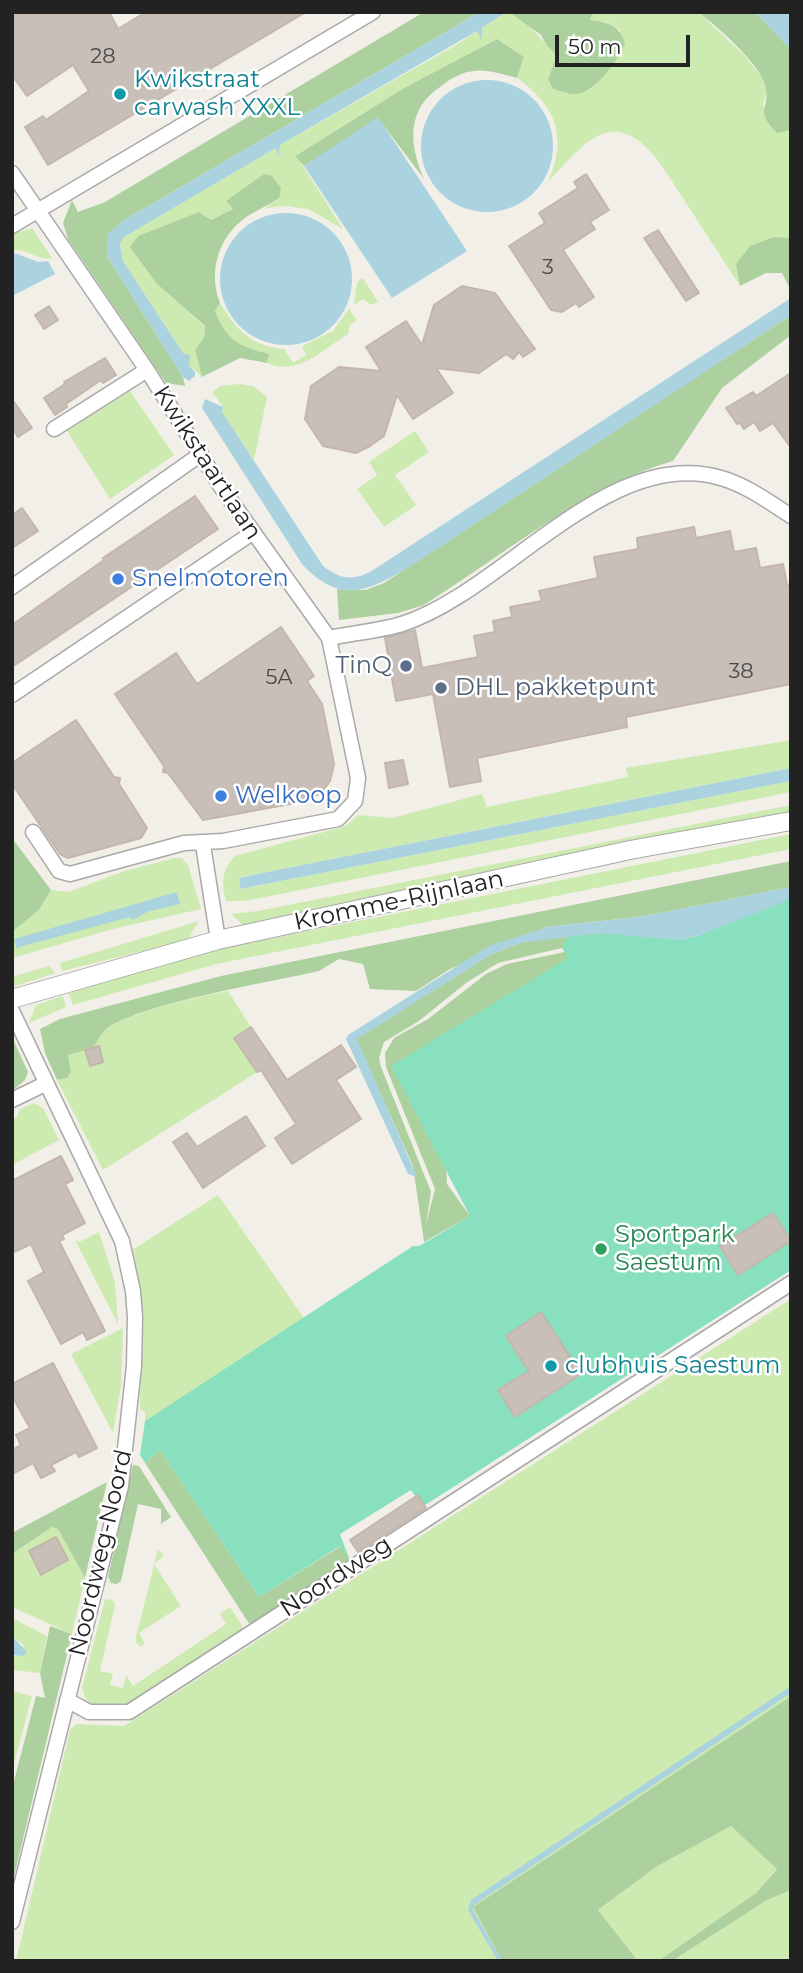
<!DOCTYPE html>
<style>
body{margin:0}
#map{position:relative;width:803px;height:1973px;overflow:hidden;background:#f2efe9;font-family:Montserrat,sans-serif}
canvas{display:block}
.frame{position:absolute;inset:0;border:14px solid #222;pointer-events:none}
.scale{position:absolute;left:555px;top:35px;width:135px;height:32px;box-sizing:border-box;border:4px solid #222;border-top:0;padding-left:9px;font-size:21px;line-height:24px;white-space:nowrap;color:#222;-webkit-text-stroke:5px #fff;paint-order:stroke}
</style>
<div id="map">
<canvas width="803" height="1973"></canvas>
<div class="frame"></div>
<div class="scale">50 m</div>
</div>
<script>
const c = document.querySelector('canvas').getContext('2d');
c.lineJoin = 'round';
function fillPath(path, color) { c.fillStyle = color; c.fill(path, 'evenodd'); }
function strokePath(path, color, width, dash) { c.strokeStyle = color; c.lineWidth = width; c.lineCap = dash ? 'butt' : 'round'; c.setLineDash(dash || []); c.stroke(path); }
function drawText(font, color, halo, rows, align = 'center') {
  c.font = font + ' Montserrat,sans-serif'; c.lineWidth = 5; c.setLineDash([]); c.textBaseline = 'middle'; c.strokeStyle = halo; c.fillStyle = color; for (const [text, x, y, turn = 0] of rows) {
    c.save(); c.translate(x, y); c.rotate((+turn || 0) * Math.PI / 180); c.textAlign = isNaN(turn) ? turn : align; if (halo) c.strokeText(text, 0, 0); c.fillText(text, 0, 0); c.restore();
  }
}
fillPath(new Path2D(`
 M507 12C529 20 540 40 557 55L548 79 621 31 607 22 590 20 593 12H698L744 55 763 79 767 91 763 104 777 132 791 130V238L774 237 737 264 740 286 662 166C616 103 588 138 548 182 568 136 556 106 517 78L524 57 497 39 404 88 296 155 343 229 308 209 287 206 265 208 279 198 226 200 233 209 211 220 199 212 157 284 205 327 204 337 195 350 202 377 189 365V355L183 353 123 261 120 244 124 237 276 148 279 159 280 145 456 45Z
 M32 228 52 258C37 262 28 247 12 251V234Z
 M363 278 378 302 371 305 363 299 354 305 357 282Z
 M220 303C237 330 251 346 284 349L293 363 306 355 302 346 333 331 349 309 357 320 350 325 348 334C324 349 296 377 267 363L269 354C239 346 227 342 215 311Z
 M239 384 253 386 267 397 254 460 221 412 223 407 212 392 220 386Z
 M130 391 174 455 110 499 67 431Z
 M415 431 429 452 395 475 416 505 384 527 357 489 377 475 369 462Z
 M791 740V768L282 869 239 878 240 889 791 781V792L245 901H226C221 882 222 870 235 856L346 826 358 815 392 818 482 794 487 807 628 777 626 768Z
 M791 805V817L244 926 231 914 258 911Z
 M791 834V849L216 964 73 1005 69 994 100 980 229 947Z
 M175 858H182L188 865 201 909 113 929 12 958V932L39 910 51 890 69 892 124 871Z
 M199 921 190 935 191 939 62 971 60 963Z
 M49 966 56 973 12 987V977Z
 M228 991 273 1062 103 1170 57 1080 67 1078 68 1055 95 1046C97 1042 100 1035 103 1032 119 1014 202 996 228 991Z
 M63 996 66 1007 29 1023 36 1005Z
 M34 1103 43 1108 59 1140 12 1165V1120L17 1117 20 1109Z
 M218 1195 304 1318 145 1421V1411L140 1410 141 1301 132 1250Z
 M99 1232 115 1283 118 1324 75 1240 79 1242Z
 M791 1299V1696L473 1907 502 1961H16L70 1730 76 1724 124 1726Z
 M123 1328 121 1386 113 1433 71 1354Z
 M52 1527 58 1529 85 1578 72 1634 12 1607V1554Z
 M158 1549 164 1556 154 1564 181 1606 139 1633 145 1644 140 1647 135 1641Z
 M105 1599 112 1600 115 1605 100 1671 113 1674 110 1685 123 1688 126 1675 133 1686 226 1624 220 1614 230 1607 244 1629 130 1705 93 1706 85 1698 82 1688Z
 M12 1618 47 1636 40 1673 12 1670V1655L17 1657 24 1646 12 1636Z
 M12 1691 32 1696 12 1771Z
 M731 1826 777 1868 756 1893 658 1961H638L598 1910 656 1867Z
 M791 1890V1961H672L767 1900Z`), '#cdebb0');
fillPath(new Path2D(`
 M424 12H480L123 221 109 234 107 256 183 377 185 386 166 383 68 239 63 223 72 200 78 212 105 202Z
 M509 12H593L590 20C608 22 619 25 625 43 618 60 600 86 581 93 573 96 561 91 553 89L548 79 557 55 547 46 541 35Z
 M698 12H755L791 49V130L777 133C755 111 769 110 766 89 763 66 717 26 698 12Z
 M497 39 524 57 517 78C504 75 488 69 474 71 461 72 450 79 440 87 406 110 409 144 424 179L378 118 304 166 295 156 404 88Z
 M264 174 272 176 281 188 279 198C268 206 256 210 245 218 218 238 208 272 220 303L215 311C227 342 240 346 269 354L267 363 240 358 202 377 195 350 204 337 205 326 157 284 130 247 138 236 199 212 211 220 233 209 226 201Z
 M774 237 791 238V291L782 273H766L740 286 736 264 750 246Z
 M791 315V335L722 388 673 461C588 485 500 557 424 605L398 613 339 620 337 589 366 590 384 583Z
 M12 838 51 890 39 910 12 932Z
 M791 861V887L646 916 547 927 450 969 416 991 370 989 363 964 339 959 319 971C275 981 133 1005 105 1030 100 1035 97 1043 93 1048L68 1055 71 1072 67 1078 57 1080 45 1053 40 1029 60 1019 221 976Z
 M791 897V906L562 948 498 963 466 983 419 1021 384 1042 379 1058 381 1067 431 1192 426 1224 435 1189 386 1067 385 1053 394 1038 428 1019 486 974 507 964 598 945 440 1037 447 1184 470 1216 424 1242 413 1166 356 1039 490 955 520 943 781 903Z
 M12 1037 28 1072 25 1080 12 1091Z
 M160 1450 259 1597 341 1546 350 1561 250 1625 145 1463Z
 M133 1465 139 1466 171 1517 161 1524V1509L138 1504 121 1581 117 1584 111 1583 108 1577Z
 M107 1482 85 1578 58 1529 52 1527 12 1554V1533Z
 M50 1626 72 1634 12 1885V1789L36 1696 45 1698 40 1673Z
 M791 1696V1890L767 1900 672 1961H658L756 1893 777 1869 731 1826 656 1867 598 1910 638 1961H502L473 1907Z`), '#add19e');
fillPath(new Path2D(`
 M791 897V1270L430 1502 423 1506 411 1490 340 1534 350 1561 340 1546 259 1597 160 1450 145 1463 140 1455 145 1421 413 1246H419L470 1216 391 1066 568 958 562 948 568 936 612 933 679 940 700 935Z`), '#88e0be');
fillPath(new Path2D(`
 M480 12H507L482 28V41L477 31 280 145 279 159 276 148 124 237 120 244 123 261 183 353 190 355 189 365 195 372V376L189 381 183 377 107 256 108 234 123 221Z
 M755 12H786L791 17V49Z
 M421 146a66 66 0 1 1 132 0a66 66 0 1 1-132 0Z
 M378 117 467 251 392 298 304 166Z
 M220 279a66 66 0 1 1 132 0a66 66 0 1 1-132 0Z
 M15 253 38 262 48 261 55 274 12 296V255Z
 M791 298V315L417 562C373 589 343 608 302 564L202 408 205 399 223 407 222 412 323 566C341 579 350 581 370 572Z
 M791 768V781L240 889 239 878 282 869Z
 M791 887V897L781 903 700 935 679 940 601 933 520 943 490 955 357 1039 417 1177 408 1174 346 1039 348 1035 489 946 548 927 646 916Z
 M177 892 180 904 147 912 133 920 130 917 16 948 14 939Z
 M12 1636 27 1652 23 1656 12 1655Z
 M791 1686V1693L474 1905 473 1910 502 1961H498L468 1910 471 1900Z`), '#aad3df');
const building = new Path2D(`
 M12 12H109L118 29 146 12H306L48 165 25 127 43 116 46 120 89 91 73 65 27 96 12 75Z
 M586 174 609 210 590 222 595 229 563 250 594 297 579 307 576 303 562 312 551 310 509 246 545 223 539 213 578 188 574 182Z
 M658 230 699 293 686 301 644 238Z
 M462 286 495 293 535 349 523 357 519 352 513 359 506 354 479 373 436 368 453 393 413 419 397 395 384 436 370 446 356 453 323 446 305 419 311 386 339 367 381 371 366 347 406 321 422 345 434 305Z
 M49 306 58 320 44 329 35 315Z
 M105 358 116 375 103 383 101 380 66 404 67 407 55 415 44 398 65 384 64 382Z
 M791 373V448L773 423 760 431 754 422 744 429 740 423 737 424 726 408 753 392 756 396Z
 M12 399 32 428 18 437 12 427Z
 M195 496 218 529 12 667V625L104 560 103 558Z
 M22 508 38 531 12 548V515Z
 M694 527 696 538 730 531 734 552 756 548 760 568 783 564 787 585 791 584V684L626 717 627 727 477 758 481 781 450 787 433 694 396 701 385 638 415 630 422 668 478 657 474 636 495 632 493 621 512 617 510 607 542 601 539 591 598 578 594 557 638 549 637 538Z
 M281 627 314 676 307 681 322 704 334 764 330 781 323 791 307 801 203 820 168 773 163 772 164 766 115 694 176 653 197 684Z
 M76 720 114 777 120 778 119 784 147 828 141 838 68 858 60 854 12 784V763Z
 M403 760 408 784 389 788 385 763Z
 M251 1027 287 1080 341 1045 356 1067 336 1080 361 1119 292 1164 275 1138 296 1124 261 1070 257 1072 234 1038Z
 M99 1046 103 1062 90 1066 85 1050Z
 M246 1116 265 1146 203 1188 173 1142 187 1133 197 1147Z
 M61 1156 73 1180 65 1184 85 1223 62 1235 64 1239 59 1241 105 1331 87 1340 83 1332 61 1344 28 1281 44 1272 31 1244 12 1253V1181Z
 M773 1213 791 1241 738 1275 720 1246Z
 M541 1312 581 1374 515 1417 498 1390 529 1371 506 1336Z
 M53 1363 97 1448 79 1457 76 1452 51 1465 55 1471 41 1478 33 1463 12 1474V1450L21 1445 16 1435 30 1428 12 1396V1384Z
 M418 1495 426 1508 358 1552 350 1540Z
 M56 1537 68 1560 41 1575 29 1551Z`);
fillPath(building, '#c7bfb8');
strokePath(building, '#c4b6ab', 2);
const minor = new Path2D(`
 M12 173 147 370 221 487 329 638 358 778 355 801 338 819 223 841 184 843 70 874 59 871 33 832
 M12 226 373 12
 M54 429 147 370
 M12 587 201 454
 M329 638C353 633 379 631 402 624 503 592 608 445 721 478 746 485 769 502 791 516
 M12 695 252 533
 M203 845 218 940
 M12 1011 122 1241 133 1291 135 1317 134 1366 121 1486 12 1922
 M12 1100 45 1084
 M67 1700 89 1712H129L791 1283`);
const tertiary = new Path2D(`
 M12 999 218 940 630 850 791 821`);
strokePath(minor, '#a9a9a9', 17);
strokePath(tertiary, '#a9a9a9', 20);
strokePath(minor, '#fff', 14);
strokePath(tertiary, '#fff', 18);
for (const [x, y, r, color] of [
 [120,94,7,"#0f9aa8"],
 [118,579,7,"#3f7fe0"],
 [406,666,7,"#5c6f8a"],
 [441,688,7,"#5c6f8a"],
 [221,796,7,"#3f7fe0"],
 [601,1249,7,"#2e9e5b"],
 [551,1366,7,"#0f9aa8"]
]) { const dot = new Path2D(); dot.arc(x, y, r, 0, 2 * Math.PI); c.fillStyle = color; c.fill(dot); strokePath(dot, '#fff', 2.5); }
drawText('21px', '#4b4948', null, [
 ["28",103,57],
 ["3",548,268],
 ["38",741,672],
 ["5A",279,678]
]);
drawText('24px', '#0d838f', '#fff', [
 ["Kwikstraat",134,80],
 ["carwash XXXL",134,108],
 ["clubhuis Saestum",565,1366]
], 'left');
drawText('24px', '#222', '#fff', [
 ["Kwikstaartlaan",207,463,57],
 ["Kromme-Rijnlaan",399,901,-12],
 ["Noordweg-Noord",101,1553,-77],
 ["Noordweg",336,1577,-33]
]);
drawText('24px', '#366cbe', '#fff', [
 ["Snelmotoren",132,579],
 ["Welkoop",235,796]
], 'left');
drawText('24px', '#4e5e75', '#fff', [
 ["TinQ",392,666],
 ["DHL pakketpunt",455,688,"left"]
], 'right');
drawText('24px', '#27864d', '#fff', [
 ["Sportpark",615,1235],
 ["Saestum",615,1263]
], 'left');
</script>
